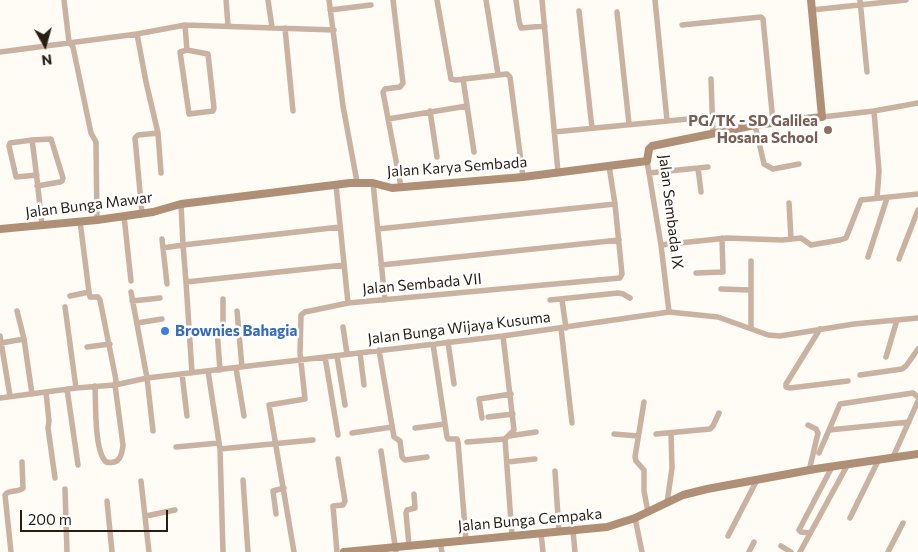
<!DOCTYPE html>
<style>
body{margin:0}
#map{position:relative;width:918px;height:552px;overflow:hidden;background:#fffbf5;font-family:Commissioner,sans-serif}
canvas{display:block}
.north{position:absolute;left:20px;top:20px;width:50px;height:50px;-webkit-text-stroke:4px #fff;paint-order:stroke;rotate:173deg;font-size:14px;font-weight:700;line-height:20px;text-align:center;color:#271f14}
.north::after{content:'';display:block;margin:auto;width:18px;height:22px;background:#271f14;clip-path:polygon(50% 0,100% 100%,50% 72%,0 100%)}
.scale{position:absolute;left:20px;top:510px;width:148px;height:22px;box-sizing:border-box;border:2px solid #271f14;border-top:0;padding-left:6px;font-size:15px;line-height:18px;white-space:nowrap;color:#271f14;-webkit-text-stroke:4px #fff;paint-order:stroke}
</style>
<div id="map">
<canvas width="918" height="552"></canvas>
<div class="north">N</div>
<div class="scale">200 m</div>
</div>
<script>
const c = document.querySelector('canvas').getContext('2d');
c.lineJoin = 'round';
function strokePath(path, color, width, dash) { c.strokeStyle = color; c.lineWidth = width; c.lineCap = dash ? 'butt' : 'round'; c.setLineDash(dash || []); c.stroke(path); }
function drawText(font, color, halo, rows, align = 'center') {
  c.font = font + ' Commissioner,sans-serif'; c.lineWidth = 5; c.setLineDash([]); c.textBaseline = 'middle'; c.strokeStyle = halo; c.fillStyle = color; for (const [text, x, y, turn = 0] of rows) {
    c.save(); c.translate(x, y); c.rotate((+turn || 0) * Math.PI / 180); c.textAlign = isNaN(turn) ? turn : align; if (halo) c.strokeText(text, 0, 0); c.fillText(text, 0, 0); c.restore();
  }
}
strokePath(new Path2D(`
 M64 0 69 42 73 47 91 133 96 142 97 220
 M226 0 228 25
 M268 0 272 27
 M329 0 343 106 357 182
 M393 0 403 83 400 87 385 89 383 92 401 187
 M437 0 451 79 456 80 507 74 510 77 523 177
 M486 0 498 74
 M516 0 519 21 521 28 545 26
 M542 0 558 172
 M655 0 667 120
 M860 0 867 72
 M330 10 371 5
 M812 10 906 0
 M579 11 592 128
 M617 12 629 124
 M185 25 187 50 208 54 214 108 213 111 189 114 180 52 187 50
 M682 25 761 17 763 19 773 122
 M285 28 293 111
 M137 34 146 82 158 133 161 173
 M0 52 137 34 185 25 334 30
 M463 79 474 152
 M711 79 713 134
 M430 111 437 157
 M874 111 879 171 877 198
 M822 117 874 111 918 103
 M388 119 467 106
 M755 125 764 164 773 169 799 164
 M554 132 688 119
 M32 140 51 139 63 178 62 181 60 182 37 186
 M647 161 661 245 669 312
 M698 168 701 192
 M649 173 708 167
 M37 175 16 177 9 146 10 143 32 140C36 168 39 197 42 225
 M373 183 385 300
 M336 185 348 303
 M789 203 791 239
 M181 204 183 245 340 227
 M142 213 135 138 138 135 158 133
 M124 216 131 281
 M80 221 89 292 90 297H98L100 300 116 380 115 385 123 445C122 456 119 465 106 462 94 451 96 403 95 386
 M378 229 615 204
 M162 239 167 284
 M661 245 727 238 782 240 801 238 811 245 840 240 846 238 861 200 918 194
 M163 248 183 245 186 282 344 265
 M868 257 887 198
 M899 259 918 210
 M751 261V327
 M381 265 619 240
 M696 273 723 272 722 238
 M186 282 192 373
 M721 289 750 290
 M131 292 147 378 153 431
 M70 296 89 292
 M550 300 618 293 623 294 630 298
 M562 300 566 328
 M132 301 160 298
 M65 307 76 388
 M17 311 24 339 32 394
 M237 311 242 367
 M137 323 162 319
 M343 327 347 354
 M561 328 572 423
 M820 329 786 384V387L790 388 848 381
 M0 336 10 396
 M503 336 514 430 505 439 512 536
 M448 342 454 384
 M1 343 24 339
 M433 344 447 437 448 439H457L458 442 466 540
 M87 347 110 344
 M379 350 394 437 400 441 402 457 405 460 427 457
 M360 353 364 385
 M337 356 345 405
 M325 357 338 435
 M886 357 897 320
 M236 368 244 416
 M220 370 217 330 223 326V299
 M208 371 220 449 223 552
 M182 374 187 416
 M860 375 902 369 906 366 918 349
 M67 389 78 465
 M46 392 49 421 48 428 55 478
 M0 398 76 388 115 385 147 378 503 336 669 312 718 317 768 335 780 336 854 324 918 318
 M644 402 635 457 636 461 644 470V491L648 512
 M488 417 513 414
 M482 418 479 399 511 394
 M909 422 829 430 840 404 913 393 918 397
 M808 425 816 429 818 433 809 471
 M415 428 445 424
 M352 433 392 427
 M614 434 638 436
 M656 434 710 429 713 426 719 413
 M509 436 536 432
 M467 442 505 439
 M176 447 219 443
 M220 449 313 440
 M381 451 396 552
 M819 453 829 430
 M893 457 918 401
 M507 462 535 459
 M555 471 559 532
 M243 480 248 552
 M141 481 149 552
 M65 489 67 552
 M107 501 112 552
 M667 503 672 468 671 433
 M276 514 273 491 284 488
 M146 516 175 510
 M635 518 642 552
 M850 518 879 459
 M573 531 575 552
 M541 533 543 552
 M810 533 801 532 799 530 832 467
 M728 536 757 480
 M440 542 442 552
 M409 545 406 513 407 510 415 508 414 494
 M781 546 791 552
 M11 552 5 495C9 489 18 493 23 488L22 462
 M294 552 269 405 305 399 300 353 301 315 305 312 348 303 620 278 622 274 615 204 609 166
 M337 552 333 506 343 505 345 501 338 459
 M749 552 754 542
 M800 552 848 464
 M888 552 903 523`), '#c9b2a1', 5.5);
strokePath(new Path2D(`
 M0 229 97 220 153 212 181 204 350 183H373L392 188 523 177 647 161 649 149 652 146 755 125 822 117 811 0
 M344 552 607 527 635 518 683 495 707 489 815 469 918 454`), '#af8f75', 8);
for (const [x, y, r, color] of [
 [828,130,5,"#8d6e63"],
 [165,331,5,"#3f7fe0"]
]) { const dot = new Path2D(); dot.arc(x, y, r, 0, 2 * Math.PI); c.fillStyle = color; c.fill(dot); strokePath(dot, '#fff', 2); }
drawText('bold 15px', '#785e54', '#fff', [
 ["PG/TK - SD Galilea",818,121],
 ["Hosana School",818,138]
], 'right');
drawText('15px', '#271f14', '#fff', [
 ["Jalan Karya Sembada",457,167,-4],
 ["Jalan Bunga Mawar",89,205,-7],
 ["Jalan Sembada IX",671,212,83],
 ["Jalan Sembada VII",422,284,-5],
 ["Jalan Bunga Wijaya Kusuma",459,328,-7],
 ["Jalan Bunga Cempaka",530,520,-5]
]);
drawText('bold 15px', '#366cbe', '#fff', [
 ["Brownies Bahagia",175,331]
], 'left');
</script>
